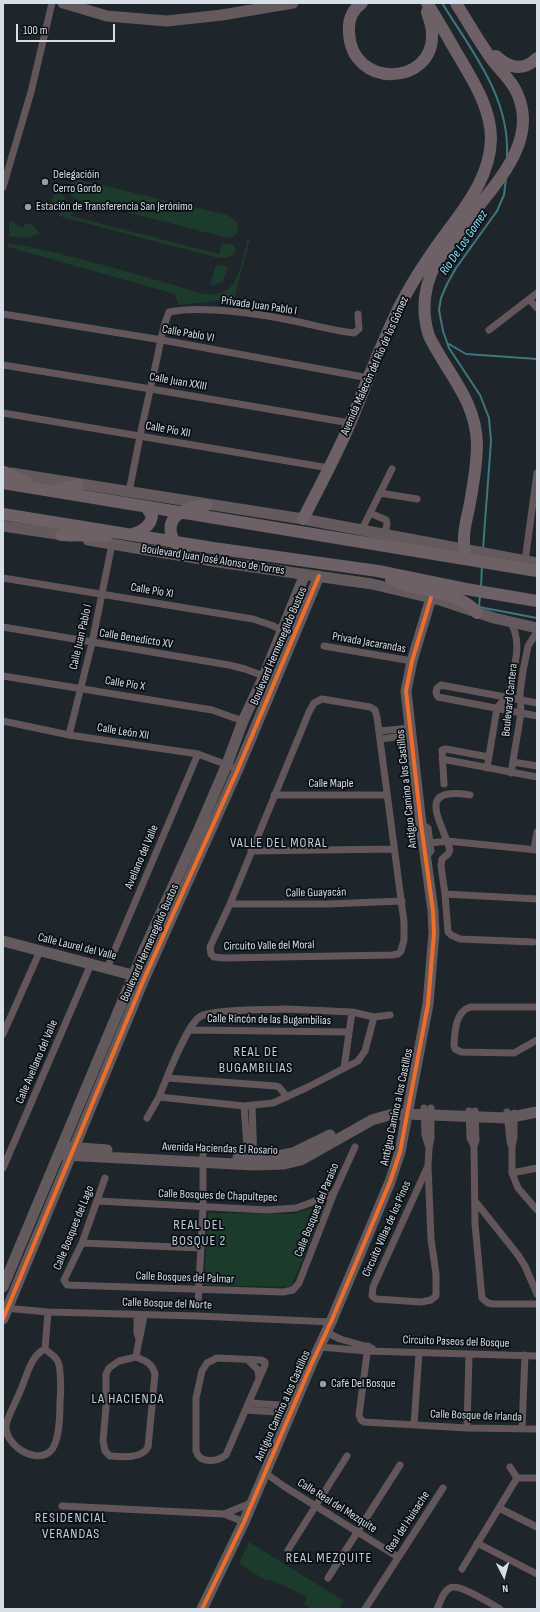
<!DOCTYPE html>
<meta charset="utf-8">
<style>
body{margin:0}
#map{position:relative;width:540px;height:1612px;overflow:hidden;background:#1e252b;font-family:"Sofia Sans Condensed",sans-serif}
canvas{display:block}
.frame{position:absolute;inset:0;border:4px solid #d6dfe7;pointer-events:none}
.north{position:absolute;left:484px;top:1556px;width:40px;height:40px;-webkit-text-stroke:3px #080e13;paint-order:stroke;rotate:174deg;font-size:11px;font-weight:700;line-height:16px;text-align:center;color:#d6dfe7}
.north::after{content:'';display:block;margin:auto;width:14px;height:18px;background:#d6dfe7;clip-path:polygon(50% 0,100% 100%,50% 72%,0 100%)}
.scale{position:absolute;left:16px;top:24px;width:99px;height:18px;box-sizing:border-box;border:2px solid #d6dfe7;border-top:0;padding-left:5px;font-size:12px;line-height:14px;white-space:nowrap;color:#d6dfe7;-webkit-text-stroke:3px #080e13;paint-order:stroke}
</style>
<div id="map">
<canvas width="540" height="1612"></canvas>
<div class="frame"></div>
<div class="north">N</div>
<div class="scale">100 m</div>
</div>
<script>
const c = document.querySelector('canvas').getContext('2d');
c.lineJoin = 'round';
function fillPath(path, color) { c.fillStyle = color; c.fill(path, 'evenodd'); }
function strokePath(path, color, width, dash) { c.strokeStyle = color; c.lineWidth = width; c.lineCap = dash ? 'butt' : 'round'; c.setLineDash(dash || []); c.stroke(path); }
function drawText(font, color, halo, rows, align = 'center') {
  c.font = font + ' "Sofia Sans Condensed",sans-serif'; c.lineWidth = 3.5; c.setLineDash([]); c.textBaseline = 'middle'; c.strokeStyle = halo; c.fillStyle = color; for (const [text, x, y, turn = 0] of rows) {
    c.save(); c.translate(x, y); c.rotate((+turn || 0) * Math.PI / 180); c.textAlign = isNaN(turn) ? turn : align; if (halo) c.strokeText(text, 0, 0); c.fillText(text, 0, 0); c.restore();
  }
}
fillPath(new Path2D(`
 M76 179 227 215C235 219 239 223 238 232L234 236 227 238 77 199C68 195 67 189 71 181Z
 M61 185 62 194 66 200 60 203 53 213C46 205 56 191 61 185Z
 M69 205H73L71 216 219 254 222 243 233 245 236 249C233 258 226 258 218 258L59 216 63 208Z
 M13 220 17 225 23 228 25 223 33 225 39 233C30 240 19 238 9 236V223Z
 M250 239 234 299 178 305 175 294 8 247V243C75 255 139 275 204 294 240 298 240 267 247 240Z
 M216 265 227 267 228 269 222 282 214 285H210Z
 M326 1204 291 1287 204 1285 208 1213 293 1214Z
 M249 1542 344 1601 339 1609H312L304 1604 307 1597 269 1579 268 1582 239 1563Z`), '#1c3b2b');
strokePath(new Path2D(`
 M442 3C471 50 510 97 507 156
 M449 344 466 354 537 359
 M483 549 491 441 489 418 480 395 449 348 443 331 439 310 441 298 447 284 456 268 497 211 504 195 506 178
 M481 587 482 565
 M480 595 479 607 537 618`), '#3e7682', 2);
strokePath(new Path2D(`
 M3 187 31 92 52 3
 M529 299 537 308
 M3 314 162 340 369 378
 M489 330 537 293
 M3 365 151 389 350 423
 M3 413 329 468
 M129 492C137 449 146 406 156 363 160 346 162 328 169 312 201 305 261 314 294 321 314 325 334 331 354 333L359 329 358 314
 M380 493 417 499
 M370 513 386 520 387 524 385 535
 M361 531 392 469
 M525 561 537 473
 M3 578 253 619 271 625 295 636
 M3 627 229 665 245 669 264 676
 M324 646 412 661
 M3 676 212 710 243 721
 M322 699 370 707 375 710 377 717 404 922V940L401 951 398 954 392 955 224 958 214 957 211 954 210 947 230 904 309 712 314 703Z
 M537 703 441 685 437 688 436 693 438 697 537 716
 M3 721 69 735 198 754 238 769
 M380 731 410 728
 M69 735 92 643 112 544
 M381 739 411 735
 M442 759 537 777
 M513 762 537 766
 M487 768 497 708 506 697 509 691C513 670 524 642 510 622
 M511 773 521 713 520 693 523 671 528 646 537 632
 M444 784 442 750 446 749 489 757
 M274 795H387
 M470 795C415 786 441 820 450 850L448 854 442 859 441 866 445 894 448 932 451 935 460 939 533 942
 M421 824 428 828 431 851 425 857
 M431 843 447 841 537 850
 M534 850 537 832
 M251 851 394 849
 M445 894 537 899
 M230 904H328L402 901
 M107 968 198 754
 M537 1007H470C455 1012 455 1032 454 1045L455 1049 461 1052 514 1053 537 1040
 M286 1009 352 1012 374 1017 365 1051 358 1061 308 1087 273 1103 244 1106 159 1097C166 1080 187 1023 201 1016 214 1009 269 1010 286 1009Z
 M374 1017 390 1015
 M189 1030 349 1032
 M3 1034 40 951
 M344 1068 352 1012
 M167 1078 276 1086 279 1087 287 1097
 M252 1105 254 1161
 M244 1106 248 1159
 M424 1108 425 1135 429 1148
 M469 1111 470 1138 474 1146
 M475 1111 476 1141 474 1146 475 1224 482 1298 488 1303 493 1304H537
 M507 1112 510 1142 512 1147
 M514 1113V1137L512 1147V1173L518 1188 537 1210
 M147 1118 159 1097
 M428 1166 373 1287 372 1296 376 1299 421 1302 431 1300 436 1296V1274L431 1239 428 1166 429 1148 431 1138V1108
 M3 1168 91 964
 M512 1173 537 1168
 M105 1178 82 1243 64 1280 67 1285 283 1292 293 1290 299 1283 334 1193 355 1147
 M98 1201 267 1210 296 1208 310 1203 334 1193
 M475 1201 518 1255 525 1266 537 1294
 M82 1243 200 1248
 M198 1304 203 1207V1155
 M5 1308 48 1312 198 1316 331 1322
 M137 1315V1333L139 1339
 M326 1332 340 1339 372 1348
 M368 1346 359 1415 361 1420 364 1422 467 1428 537 1429
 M320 1347 367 1351 537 1356
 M45 1349C49 1353 56 1356 58 1362 61 1368 61 1393 60 1401 60 1414 60 1446 48 1453 32 1463 5 1444 6 1426 6 1419 20 1394 23 1384 28 1372 32 1355 45 1349Z
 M45 1349 48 1312
 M136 1357C146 1361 152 1363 155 1374L148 1447C142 1459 122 1457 110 1456L105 1451 103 1441 106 1407V1374L109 1368 119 1361Z
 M136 1357C138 1343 142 1329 144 1315
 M217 1358 261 1360 265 1362V1365L226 1455C217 1462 200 1464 196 1451V1398L202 1371 207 1363Z
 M248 1360 258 1370 259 1378
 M250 1403 294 1406
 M246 1410 291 1413
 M414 1425 419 1353
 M467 1428 469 1355
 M522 1429 525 1355
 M510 1467 517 1478
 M264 1472 285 1487 398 1557
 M517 1478H537
 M62 1506 224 1514 244 1522
 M499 1508 537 1527
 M224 1514 251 1503
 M477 1543 537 1574
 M288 1550 347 1456
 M462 1569 517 1478
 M328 1578 400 1465
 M365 1609 443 1488
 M437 1609C440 1603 443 1591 450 1588 459 1583 491 1604 500 1609`), '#62565b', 7);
strokePath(new Path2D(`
 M63 3 107 16 167 21 222 15 293 3
 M11 473 303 519 537 563
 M3 526 70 536
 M88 540 225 563 372 584 440 600 494 618 537 628
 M3 941 140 977
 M68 1147 107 1150
 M64 1155 254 1165 284 1164 301 1160 372 1120 389 1115 407 1114 507 1118 537 1112
 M238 1157 277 1156 293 1153 330 1135
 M3 1287 144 950 200 827 227 764 243 721 264 676 305 574
 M3 1319 144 979 238 769 319 576
 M202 1609 244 1522 311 1365 331 1322 390 1182 400 1152 428 1004 434 933 433 911 421 824 406 691 412 661 431 598`), '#64595d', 11);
strokePath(new Path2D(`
 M362 3C352 10 348 20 349 32 351 90 435 86 432 33 432 26 429 19 427 12
 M456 3C467 21 478 40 490 57 499 70 511 79 517 93 537 137 503 175 478 207 464 226 449 244 436 263 424 286 421 311 429 336 447 373 476 400 477 444 477 465 473 487 469 508 466 522 462 536 465 550
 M496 56C509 68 523 72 537 58
 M4 472 27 483
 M3 483C181 512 359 541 537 571
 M58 490 78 485
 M3 514 213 548 378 571 466 589 537 601
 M303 519C319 487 337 455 351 421 365 387 378 352 394 318 405 293 420 270 436 247 459 214 490 182 491 139 491 108 473 81 458 55 448 38 438 20 427 3
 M133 534C142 531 151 526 152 516L146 507
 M61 535 107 536
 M187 556C182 550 172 541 171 533 167 513 191 507 206 505
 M391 579C416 593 460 590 477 613`), '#6d6066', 12);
strokePath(new Path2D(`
 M3 1319 144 979 238 769 319 576
 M202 1609 244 1522 311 1365 331 1322 390 1182 400 1152 428 1004 434 933 433 911 421 824 406 691 412 661 431 598`), '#ee6e29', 4);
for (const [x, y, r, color] of [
 [45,182,4,"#969ea5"],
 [28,207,4,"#969ea5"],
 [323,1384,4,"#969ea5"]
]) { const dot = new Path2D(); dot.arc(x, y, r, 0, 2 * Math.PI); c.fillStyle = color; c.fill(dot); strokePath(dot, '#080e13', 1.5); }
drawText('12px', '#d6dfe7', '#080e13', [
 ["Delegacióin",53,175],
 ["Cerro Gordo",53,189],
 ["Estación de Transferencia San Jerónimo",36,207],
 ["Café Del Bosque",331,1384]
], 'left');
drawText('12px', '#d6dfe7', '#080e13', [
 ["Privada Juan Pablo I",259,306,8],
 ["Calle Pablo VI",188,334,10],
 ["Avenida Malecón del Río de los Gómez",375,366,-66],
 ["Calle Juan XXIII",178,382,10],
 ["Calle Pío XII",168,430,10],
 ["Boulevard Juan José Alonso de Torres",213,560,9],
 ["Calle Pío XI",152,591,9],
 ["Calle Juan Pablo I",81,637,-77],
 ["Calle Benedicto XV",136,639,9],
 ["Privada Jacarandas",369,643,10],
 ["Boulevard Hermenegildo Bustos",279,646,-67],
 ["Calle Pío X",125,684,9],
 ["Boulevard Cantera",510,700,-84],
 ["Calle León XII",123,732,9],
 ["Calle Maple",331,784],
 ["Antiguo Camino a los Castillos",407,789,-96],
 ["Avellano del Valle",142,857,-67],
 ["Calle Guayacán",316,893,-1],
 ["Boulevard Hermenegildo Bustos",150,943,-66],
 ["Circuito Valle del Moral",269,946,-1],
 ["Calle Laurel del Valle",77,947,14],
 ["Calle Rincón de las Bugambilias",269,1020,1],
 ["Calle Avellano del Valle",37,1062,-67],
 ["Antiguo Camino a los Castillos",397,1107,-78],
 ["Avenida Haciendas El Rosario",220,1149,2],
 ["Calle Bosques de Chapultepec",218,1196,2],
 ["Calle Bosques del Paraíso",317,1210,-68],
 ["Calle Bosques del Lago",74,1228,-68],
 ["Circuito Villas de los Pinos",387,1229,-66],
 ["Calle Bosques del Palmar",185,1278,2],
 ["Calle Bosque del Norte",167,1304,2],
 ["Circuito Paseos del Bosque",456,1342,2],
 ["Antiguo Camino a los Castillos",283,1406,-66],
 ["Calle Bosque de Irlanda",476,1416,2],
 ["Calle Real del Mezquite",337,1506,32],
 ["Real del Huisache",408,1522,-57]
]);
drawText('italic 13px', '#81e2f7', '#080e13', [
 ["Rio De Los Gomez",464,243,-56]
]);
c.letterSpacing = '1px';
drawText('14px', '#bccede', '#080e13', [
 ["VALLE DEL MORAL",279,843],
 ["REAL DE",256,1052],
 ["BUGAMBILIAS",256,1068],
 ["REAL DEL",199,1225],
 ["BOSQUE 2",199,1241],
 ["LA HACIENDA",128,1399],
 ["RESIDENCIAL",71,1518],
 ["VERANDAS",71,1534],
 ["REAL MEZQUITE",329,1558]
]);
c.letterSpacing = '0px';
</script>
